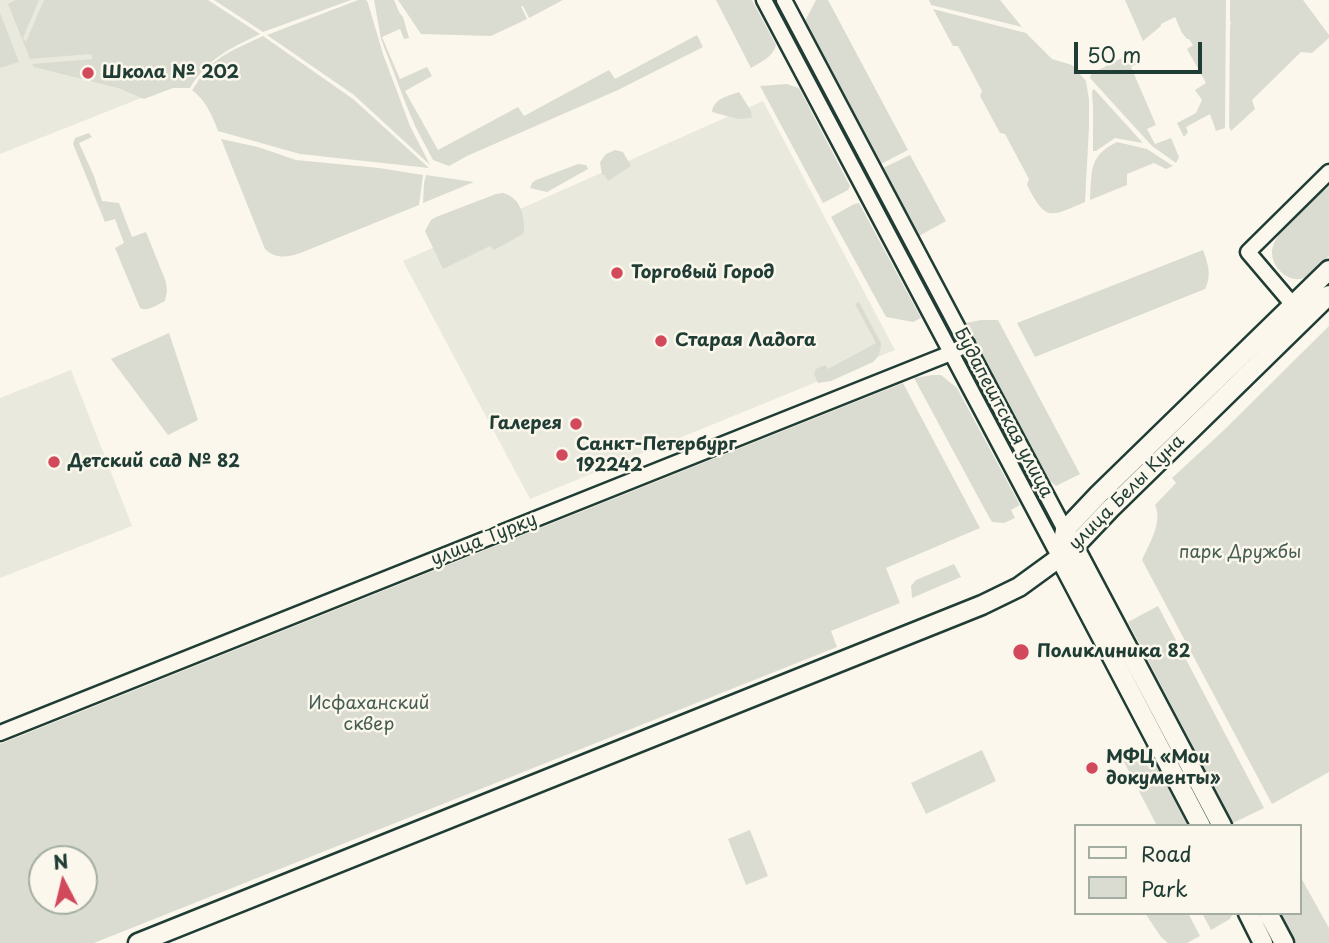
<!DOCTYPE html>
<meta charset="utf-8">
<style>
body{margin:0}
#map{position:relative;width:1329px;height:943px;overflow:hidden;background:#fbf7ec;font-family:"Playpen Sans",sans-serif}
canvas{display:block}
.legend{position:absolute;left:1074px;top:824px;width:228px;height:91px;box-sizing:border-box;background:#fbf7ec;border:2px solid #a3ada2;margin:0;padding:9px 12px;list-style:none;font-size:21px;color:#1f3d34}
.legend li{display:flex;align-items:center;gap:14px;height:35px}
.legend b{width:35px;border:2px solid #a3ada2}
.north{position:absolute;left:28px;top:845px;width:70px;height:70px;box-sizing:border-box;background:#fbf7ec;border:2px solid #a3ada2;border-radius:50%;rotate:353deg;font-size:19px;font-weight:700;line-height:28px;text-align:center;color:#1f3d34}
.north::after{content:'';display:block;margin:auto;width:24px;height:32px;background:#d1495b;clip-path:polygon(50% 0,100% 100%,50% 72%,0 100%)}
.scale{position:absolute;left:1074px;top:42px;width:128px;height:32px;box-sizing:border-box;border:4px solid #1f3d34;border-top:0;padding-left:9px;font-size:21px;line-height:24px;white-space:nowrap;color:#1f3d34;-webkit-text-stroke:5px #fbf7ec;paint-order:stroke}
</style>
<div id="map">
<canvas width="1329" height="943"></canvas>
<ul class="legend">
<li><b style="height:9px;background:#fbf7ec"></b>Road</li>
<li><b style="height:19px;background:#dbdcd1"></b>Park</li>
</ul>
<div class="north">N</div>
<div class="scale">50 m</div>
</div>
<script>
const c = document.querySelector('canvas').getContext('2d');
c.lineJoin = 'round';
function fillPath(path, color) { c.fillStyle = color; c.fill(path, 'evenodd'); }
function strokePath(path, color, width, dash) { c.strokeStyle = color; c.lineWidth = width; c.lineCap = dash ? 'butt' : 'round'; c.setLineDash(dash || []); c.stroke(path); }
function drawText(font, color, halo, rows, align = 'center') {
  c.font = font + ' "Playpen Sans",sans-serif'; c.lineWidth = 5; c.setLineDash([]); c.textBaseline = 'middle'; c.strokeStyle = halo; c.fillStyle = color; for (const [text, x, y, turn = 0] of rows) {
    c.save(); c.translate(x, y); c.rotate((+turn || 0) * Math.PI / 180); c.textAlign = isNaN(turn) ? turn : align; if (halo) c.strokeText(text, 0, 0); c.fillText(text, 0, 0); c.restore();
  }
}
fillPath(new Path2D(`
 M0 0H206L168 28 179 83 0 154Z
 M763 101 895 350 530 499 403 261Z
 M71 370 132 526 0 578V398Z`), '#eae9de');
fillPath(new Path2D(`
 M16 0H39L23 38 26 42 44 0H167L168 1 169 0H208L260 34C229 49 208 58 190 88H173L144 99 118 88 34 67 32 64 93 59 91 54 30 59 8 4Z
 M214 0H351L263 32Z
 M358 0H366L368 3 383 54 410 126 430 165 354 95 267 35Z
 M374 0H394L399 12 403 17 409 38 404 39 400 29 382 37 400 79 427 67 432 76 405 91 438 150 518 107 524 116 609 70 615 79 697 35 703 47 618 90 467 156 449 166 433 160 416 128 407 107 381 39Z
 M398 0H563L529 18 523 6H521L527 19 491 36 421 34Z
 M716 0H752L776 45C773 57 761 62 751 68Z
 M816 0H828L908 150 881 164 805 21Z
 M929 0H1000L1022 27 931 5Z
 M1125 0H1226L1225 128 1216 131 1210 114 1186 127 1188 132 1184 137 1177 123 1196 113 1202 100 1195 90 1206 83 1187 49 1193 45 1189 39H1187L1182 33 1175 17 1161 24V26L1143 41Z
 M1230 0H1303L1329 35V38L1312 53 1301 52 1252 100 1255 109 1231 131 1229 126 1230 26 1231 22H1230Z
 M933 9 1026 33 1052 59 1072 65 1086 81 1089 100V127L1085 202C1050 217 1046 222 1027 185L1029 179 1005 134 1000 133 980 96 982 91 958 46H953Z
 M0 13 19 62 0 68Z
 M263 36 353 99 429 168 300 154 218 131C212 115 206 101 192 90 198 82 202 73 209 67 224 52 245 45 263 36Z
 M1137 50 1141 60 1140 62 1131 67 1156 125 1147 129 1155 144 1171 138 1179 157 1176 163 1152 146 1090 78 1091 74Z
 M787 84 799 88 850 186 848 190 823 203 760 86Z
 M1094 89 1142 142V143L1115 138 1096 151H1093V108L1092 91Z
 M739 92 751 111 752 118 738 119 712 112C713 99 728 96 739 92Z
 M89 133 92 137 79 143 94 176 102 201 119 203 132 237 146 232 166 282 167 291 165 301C157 305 147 312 140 308L115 248 124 243 115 219 105 222 73 144 75 138Z
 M221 139 258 147 296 160 379 168 423 175 419 205 303 252C289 257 276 260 265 249Z
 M1117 142 1147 149 1173 166 1166 169 1154 163 1127 174V185L1090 200C1092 172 1088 156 1117 142Z
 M615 150 623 152 631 166 608 181 604 174 602 175 600 162 606 154Z
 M910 155 946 221 919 236 883 168Z
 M578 164 586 165 588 169 547 192 530 188 532 183 536 180Z
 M426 175 474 182 423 203 424 183Z
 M1329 186V256L1305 278C1295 281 1287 278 1280 271 1274 265 1270 255 1273 246 1278 229 1315 199 1329 186Z
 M503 193C520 197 525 215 524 232L521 235 494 250 490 246 443 269 425 231 431 220 436 217 496 194Z
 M859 203 921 318 913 322 886 317 831 217 854 204Z
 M1203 250C1208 264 1212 275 1205 289L1035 357 1017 323Z
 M859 302 881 343C881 351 879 357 873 362L831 381 818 383 814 374 816 369 825 365 828 369 876 343 855 304Z
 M981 320H998L1080 474 1056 486 1049 480 966 323Z
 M1329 326V772L1272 804 1142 560C1149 544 1163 522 1155 505L1176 483 1172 478 1223 431Z
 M169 333 198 420 168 435 111 359Z
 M933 375H941L957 388 1020 505 1011 510 1015 518 1004 523 992 522 984 508 914 378Z
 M903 383 980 528 886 568 900 603 831 631 837 647 94 943H0V744ZM84 859V901H42V859Z
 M954 564 961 577 912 598 911 586 916 580Z
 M1158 606 1264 808 1233 823 1128 622Z
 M1148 745 1191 826H1157L1122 758Z
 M982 750 996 781 926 814 911 783Z
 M750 830 768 876 746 885 728 839Z
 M1299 874 1329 928V943H1296L1280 913H1299Z
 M1145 913H1188L1200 936 1187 943H1168L1161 937Z
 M1202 913H1233L1230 919 1211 930Z`), '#dbdcd1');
const minor = new Path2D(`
 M764 0 1060 558
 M784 0 1065 530
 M1299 312 1248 252 1329 172
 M0 733 951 353 967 344`);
const tertiary = new Path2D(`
 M1070 539 1222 826
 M1060 558 1065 530 1099 494 1329 270
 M1060 558 1201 826
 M1248 913 1263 943
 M1268 913 1284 943
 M138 943 982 605 1019 587 1074 547 1110 509 1329 295`);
strokePath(minor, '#1f3d34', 19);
strokePath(tertiary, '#1f3d34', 23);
strokePath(minor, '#fbf7ec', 14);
strokePath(tertiary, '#fbf7ec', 18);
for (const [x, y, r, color] of [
 [88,73,7,"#d1495b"],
 [617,273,7,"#d1495b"],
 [661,341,7,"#d1495b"],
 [576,424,7,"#d1495b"],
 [562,455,7,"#d1495b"],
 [54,462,7,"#d1495b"],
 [1021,652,9,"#d1495b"],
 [1092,768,7,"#d1495b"]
]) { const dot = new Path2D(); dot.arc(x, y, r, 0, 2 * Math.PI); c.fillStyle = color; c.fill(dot); strokePath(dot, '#fbf7ec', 2.5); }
drawText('bold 18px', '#1f3d34', '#fbf7ec', [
 ["Школа № 202",102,73],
 ["Торговый Город",631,273],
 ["Старая Ладога",675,341],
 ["Галерея",562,424,"right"],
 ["Санкт-Петербург",576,445],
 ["192242",576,466],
 ["Детский сад № 82",68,462],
 ["Поликлиника 82",1037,652],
 ["МФЦ «Мои",1106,758],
 ["документы»",1106,779]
], 'left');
drawText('18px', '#1f3d34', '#fbf7ec', [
 ["Будапештская улица",1003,413,62],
 ["улица Белы Куна",1127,493,-45],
 ["улица Турку",484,540,-22]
]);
drawText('18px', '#455d53', '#fbf7ec', [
 ["парк Дружбы",1240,553],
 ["Исфаханский",369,704],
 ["сквер",369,725]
]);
</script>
